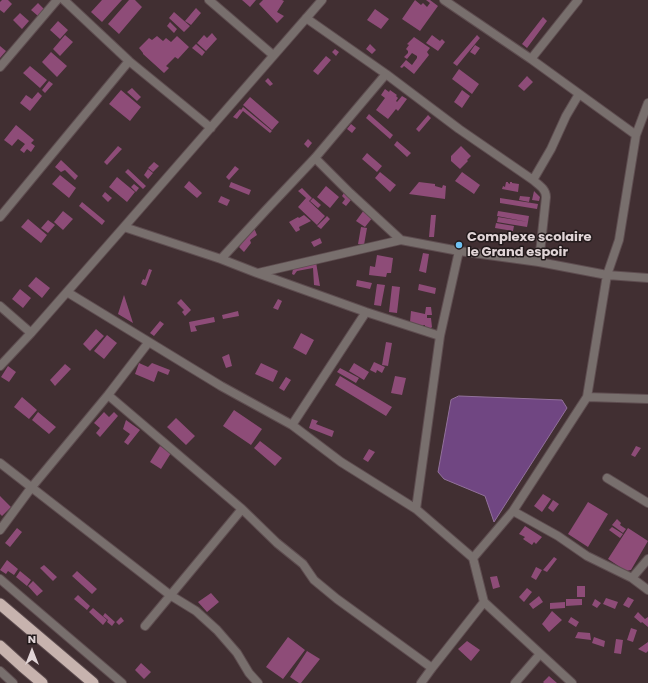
<!DOCTYPE html>
<style>
body{margin:0}
#map{position:relative;width:648px;height:683px;overflow:hidden;background:#412f32;font-family:Poppins,sans-serif}
canvas{display:block}
.north{position:absolute;left:12px;top:631px;width:40px;height:40px;-webkit-text-stroke:3px #221a1b;paint-order:stroke;rotate:0deg;font-size:11px;font-weight:700;line-height:16px;text-align:center;color:#e0d4d6}
.north::after{content:'';display:block;margin:auto;width:14px;height:18px;background:#e0d4d6;clip-path:polygon(50% 0,100% 100%,50% 72%,0 100%)}
</style>
<div id="map">
<canvas width="648" height="683"></canvas>
<div class="north">N</div>
</div>
<script>
const c = document.querySelector('canvas').getContext('2d');
c.lineJoin = 'round';
function fillPath(path, color) { c.fillStyle = color; c.fill(path, 'evenodd'); }
function strokePath(path, color, width, dash) { c.strokeStyle = color; c.lineWidth = width; c.lineCap = dash ? 'butt' : 'round'; c.setLineDash(dash || []); c.stroke(path); }
function drawText(font, color, halo, rows, align = 'center') {
  c.font = font + ' Poppins,sans-serif'; c.lineWidth = 3; c.setLineDash([]); c.textBaseline = 'middle'; c.strokeStyle = halo; c.fillStyle = color; for (const [text, x, y, turn = 0] of rows) {
    c.save(); c.translate(x, y); c.rotate((+turn || 0) * Math.PI / 180); c.textAlign = isNaN(turn) ? turn : align; if (halo) c.strokeText(text, 0, 0); c.fillText(text, 0, 0); c.restore();
  }
}
const water = new Path2D(`
 M459 396 562 400 567 408 494 522 485 496 444 479 438 472 451 400Z`);
fillPath(water, '#704682');
strokePath(water, '#92719b', 1);
fillPath(new Path2D(`
 M2 0H8L12 4 4 13 0 10V2Z
 M102 0H122L102 22 91 12Z
 M129 0H135L142 7 119 34 108 24Z
 M242 0H256L250 7Z
 M263 0H282L284 1 277 12 284 16 277 23 259 4Z
 M415 0 421 5 423 3 427 7 430 3 426 0H430L438 6 420 31 402 19Z
 M38 3 44 9 38 16 31 10Z
 M196 8 201 13 191 25 185 21Z
 M375 9 389 19 381 29 367 20Z
 M174 12 190 26 184 32 169 18Z
 M20 13 29 21 22 29 13 20Z
 M543 17 547 21 527 48 522 44Z
 M58 21 68 30 60 39 50 30Z
 M170 22 177 29 174 33 167 26Z
 M212 33 217 39 206 51 197 43 204 35 207 38Z
 M65 35 73 42 60 56 53 49Z
 M432 35 440 41 442 39 445 42 438 51 426 43Z
 M477 35 480 38 457 66 453 63Z
 M157 36 163 41 166 38 171 42 177 36 189 47 178 59 175 57 166 66 169 68 164 73 143 54V53L139 48 149 38 152 40Z
 M414 37 430 48 427 52 429 55 414 74 404 66 402 68 400 67 406 60 412 65 417 58V56L412 53 407 59 404 57 408 53V51L406 49 409 45 407 44Z
 M196 44 205 52 202 56 192 48Z
 M370 44 376 50 372 54 366 49Z
 M475 45 480 48 475 55 470 52Z
 M0 46 6 51 0 58Z
 M335 49 339 52 336 56 332 52Z
 M51 52 67 66 57 77 42 62Z
 M326 56 331 60 318 75 313 71Z
 M30 66 47 80 40 88 23 73Z
 M459 69 479 84 472 94 452 79Z
 M527 76 533 82 524 91 518 86Z
 M268 78 273 84 270 86 265 81Z
 M49 81 53 84 45 93 42 90Z
 M132 88 141 97 137 101 127 92Z
 M385 89 389 92 390 90 397 95 396 96 398 98 396 101 397 102 402 96 407 99 398 111 396 109 388 119 376 110 385 98 381 95Z
 M121 90 141 107 130 121 109 104Z
 M462 90 470 96 462 108 454 102Z
 M38 92 42 96 30 111 20 103 26 95 32 99Z
 M250 97 279 122 272 130 243 105Z
 M243 107 272 131 270 133 243 111 237 119 233 117 240 109 241 110Z
 M369 114 393 135 390 139 366 118Z
 M428 115 431 118 419 132 416 129Z
 M351 124 356 128 352 133 347 129Z
 M16 125 34 140 31 143 35 146 31 152 27 149 24 153 20 150 25 144 18 139 12 146 4 140Z
 M308 139 312 143 308 148 304 144Z
 M397 141 411 153 407 157 394 145Z
 M118 146 122 149 107 165 104 162Z
 M461 146 471 156 467 160 468 161 460 169 451 161V156Z
 M367 153 382 166 377 172 362 159Z
 M61 160 78 176 75 180 65 170 61 172 55 167Z
 M154 162 159 166 153 172 148 168Z
 M235 166 239 169 229 180 226 177Z
 M128 169 146 186 143 189 125 172Z
 M148 169 153 173 148 179 144 175Z
 M380 172 396 185 390 192 375 178Z
 M462 172 480 185 474 194 455 181Z
 M60 175 76 188 69 198 52 184Z
 M117 177 135 192 127 202 109 187Z
 M189 181 202 193 197 198 184 187Z
 M231 182 251 190 249 195 229 187Z
 M419 182 435 184V186L442 188 443 185 446 186 445 199 409 194Z
 M506 182H508V183L510 184V182H512V183L519 184 518 192 502 189 503 186 505 187Z
 M134 184 139 188 136 192 131 187Z
 M326 186 339 197 330 208 317 197Z
 M302 188 312 198 309 201 325 216 317 225 298 207 306 198 298 191Z
 M534 191 540 197 539 201 532 200Z
 M105 192 112 198 108 202 102 196Z
 M344 193 351 200 346 206 342 203 345 199 342 196Z
 M221 196 230 200 227 206 218 202Z
 M520 196 530 197 529 202 519 200Z
 M313 198 321 205 318 208 310 201Z
 M500 198 538 204 537 209 500 203Z
 M82 202 105 221 102 225 79 206Z
 M364 210 373 217 365 227 356 221Z
 M63 211 73 219 63 230 54 222Z
 M498 211 529 216 528 222 497 216Z
 M304 215 311 221 299 227 300 230 296 232 289 222 298 217 299 218Z
 M431 215H436L434 237H429Z
 M327 216 330 219 321 229 317 226Z
 M498 217 528 222 527 227 497 222Z
 M28 219 47 235 41 243 21 227Z
 M48 220 55 225 48 233 41 228Z
 M496 223 514 226 513 231 495 228Z
 M361 227 367 228 364 245 358 244Z
 M254 228 257 235 250 240 251 243 244 252 239 247Z
 M320 238 322 243 314 247 311 242Z
 M423 253 429 254 426 273 419 271Z
 M377 255 393 258 391 273H387L386 277 369 275 370 266 375 267Z
 M316 262 320 286 314 285 313 268 297 271 294 275 292 274 293 269Z
 M149 269 152 270 146 286 141 284 143 279 145 280Z
 M36 277 50 288 42 298 28 286Z
 M357 280 372 283 370 289 356 286Z
 M377 284 385 285 381 306 374 305Z
 M419 284 436 288 435 294 418 290Z
 M392 286 400 287 397 313 389 312Z
 M20 289 31 298 23 308 12 299Z
 M124 295 133 323 118 314Z
 M181 299 191 310 185 316 182 312 184 310 177 303Z
 M278 299 282 301 278 310 273 308Z
 M426 307H431L432 315H427V318H431L432 327 430 329 425 327V325H423V327L410 322 411 311 425 314Z
 M238 311 239 316 223 319 222 315Z
 M214 317 215 322 195 326 197 331 191 332 189 322Z
 M160 321 164 324 154 336 150 333Z
 M96 329 104 336 90 351 83 344Z
 M301 333 314 340 306 355 293 348Z
 M107 335 117 343 104 359 94 351Z
 M386 342 392 343 388 366 382 365Z
 M229 354 232 366 226 368 222 357Z
 M374 362 385 367 382 373 377 370 376 373 370 370Z
 M139 363 148 367 152 363 170 370 168 375 158 371 154 382 135 374Z
 M261 363 278 371 273 382 255 374Z
 M354 363 369 372 364 380 349 371Z
 M65 364 71 369 55 386 50 380Z
 M8 366 16 372 9 382 1 377Z
 M340 368 359 378 356 383 337 372Z
 M340 376 392 407 386 416 335 385Z
 M395 376 406 378 402 395 391 393Z
 M286 377 291 380 284 391 279 388Z
 M22 397 37 410 29 419 14 407Z
 M234 410 262 429 251 445 223 426Z
 M38 412 56 427 49 434 32 420Z
 M104 412 109 417 114 412 118 416 100 437 96 433 100 428 94 423Z
 M176 418 195 436 186 445 167 427Z
 M312 419 318 421 316 424 334 431 332 437 309 428Z
 M126 420 140 430 128 445 124 442 130 434 123 429Z
 M260 441 282 458 275 466 254 448Z
 M160 446 171 453 161 469 150 462Z
 M636 446 641 448 635 457 631 455Z
 M369 449 375 452 368 462 363 459Z
 M543 494 551 499 542 512 534 506Z
 M0 496 11 507 2 516 0 514Z
 M553 500 559 504 553 512 548 508Z
 M588 502 608 514 588 547 568 534Z
 M617 519 621 523 620 525 626 529 623 533 612 525Z
 M525 526 542 537 536 544 534 542 532 545 523 539 525 537 519 534Z
 M612 527 623 534 620 538 609 530Z
 M17 528 22 532 10 547 5 543Z
 M628 528 648 541 631 570 626 571 608 559Z
 M554 557 557 559 547 572 543 570Z
 M7 560 18 569 14 575 8 571 6 574 0 570Z
 M44 565 57 577 53 581 40 568Z
 M536 567 542 570 536 580 531 577Z
 M20 571 31 580 27 586 16 577Z
 M77 571 97 589 92 594 72 576Z
 M497 576 500 587 493 589 490 577Z
 M33 581 43 591 37 596 28 586Z
 M577 586H585V597H577Z
 M527 588 532 592 524 602 519 597Z
 M211 593 219 602 207 612 198 602Z
 M78 595 90 606 87 610 74 599Z
 M539 596 543 602 533 609 529 604Z
 M628 597 634 600 629 608 623 605Z
 M606 598 618 602 615 609 603 604Z
 M566 599H582V605L566 606Z
 M595 599 601 603 597 608 592 605Z
 M565 602V608L550 609V603Z
 M93 608 107 620 103 625 89 612Z
 M552 611 562 620 549 632 542 624Z
 M638 612 645 619 648 617V627L642 622 641 623 634 617Z
 M105 613 115 622 112 626 107 622 108 620 103 616Z
 M121 617 124 621 119 625 116 622Z
 M571 617 579 622 576 627 568 622Z
 M631 628 637 630 633 642 627 640Z
 M578 632 590 633 591 640 575 638Z
 M288 637 305 650 283 679 266 667Z
 M594 637 605 641 604 647 592 643Z
 M616 639 623 640 621 654 614 653Z
 M467 641 480 650 471 661 458 649Z
 M648 642V651L646 653 638 649Z
 M307 651 320 659 301 683H299L290 677Z
 M141 663 151 672 144 679 135 670Z
 M549 676 557 683H544L543 682Z`), '#8e4c78');
const minor = new Path2D(`
 M64 0 129 61 211 128
 M209 0 273 55
 M444 0 531 59 636 135
 M306 18 386 74 459 129 533 180C539 185 546 189 546 197L539 262
 M531 59 578 0
 M0 67 57 0
 M315 158 350 193 401 240 459 251 539 262 607 275 648 278
 M533 180 551 149 566 116 579 94
 M0 217 129 61
 M124 227 221 259 257 273 366 312 440 336
 M221 259 266 210 315 158 386 74
 M258 273 401 240
 M67 292 221 386 292 425 341 462 416 509 473 558 484 602 572 683
 M0 306 31 333
 M0 366 31 333 124 227 322 0
 M108 395 242 509 277 543 303 564 314 580 337 599 432 668
 M587 397 648 399
 M292 425 366 312
 M0 463 170 595 196 611 217 630 237 653 249 673 258 683
 M607 478 648 503
 M416 509 440 336 459 251
 M513 511 558 536 587 556 632 578 648 590
 M0 530 31 488 108 395 148 343
 M473 558 513 511 587 397 607 275 619 240 636 135 648 103
 M632 578 648 559
 M0 579 122 683
 M145 626 242 509
 M0 671 13 683
 M421 683 432 668 484 602
 M515 683 540 654`);
const trunk = new Path2D(`
 M0 604 93 683
 M0 646 22 666 42 683`);
strokePath(minor, '#5e4d50', 10);
strokePath(trunk, '#5e4d50', 13);
strokePath(minor, '#786f6d', 8);
strokePath(trunk, '#c7b3ae', 11);
for (const [x, y, r, color] of [
 [459,245,4,"#6fc2f4"]
]) { const dot = new Path2D(); dot.arc(x, y, r, 0, 2 * Math.PI); c.fillStyle = color; c.fill(dot); strokePath(dot, '#221a1b', 1.5); }
drawText('bold 13px', '#e0d4d6', '#221a1b', [
 ["Complexe scolaire",467,238],
 ["le Grand espoir",467,253]
], 'left');
</script>
